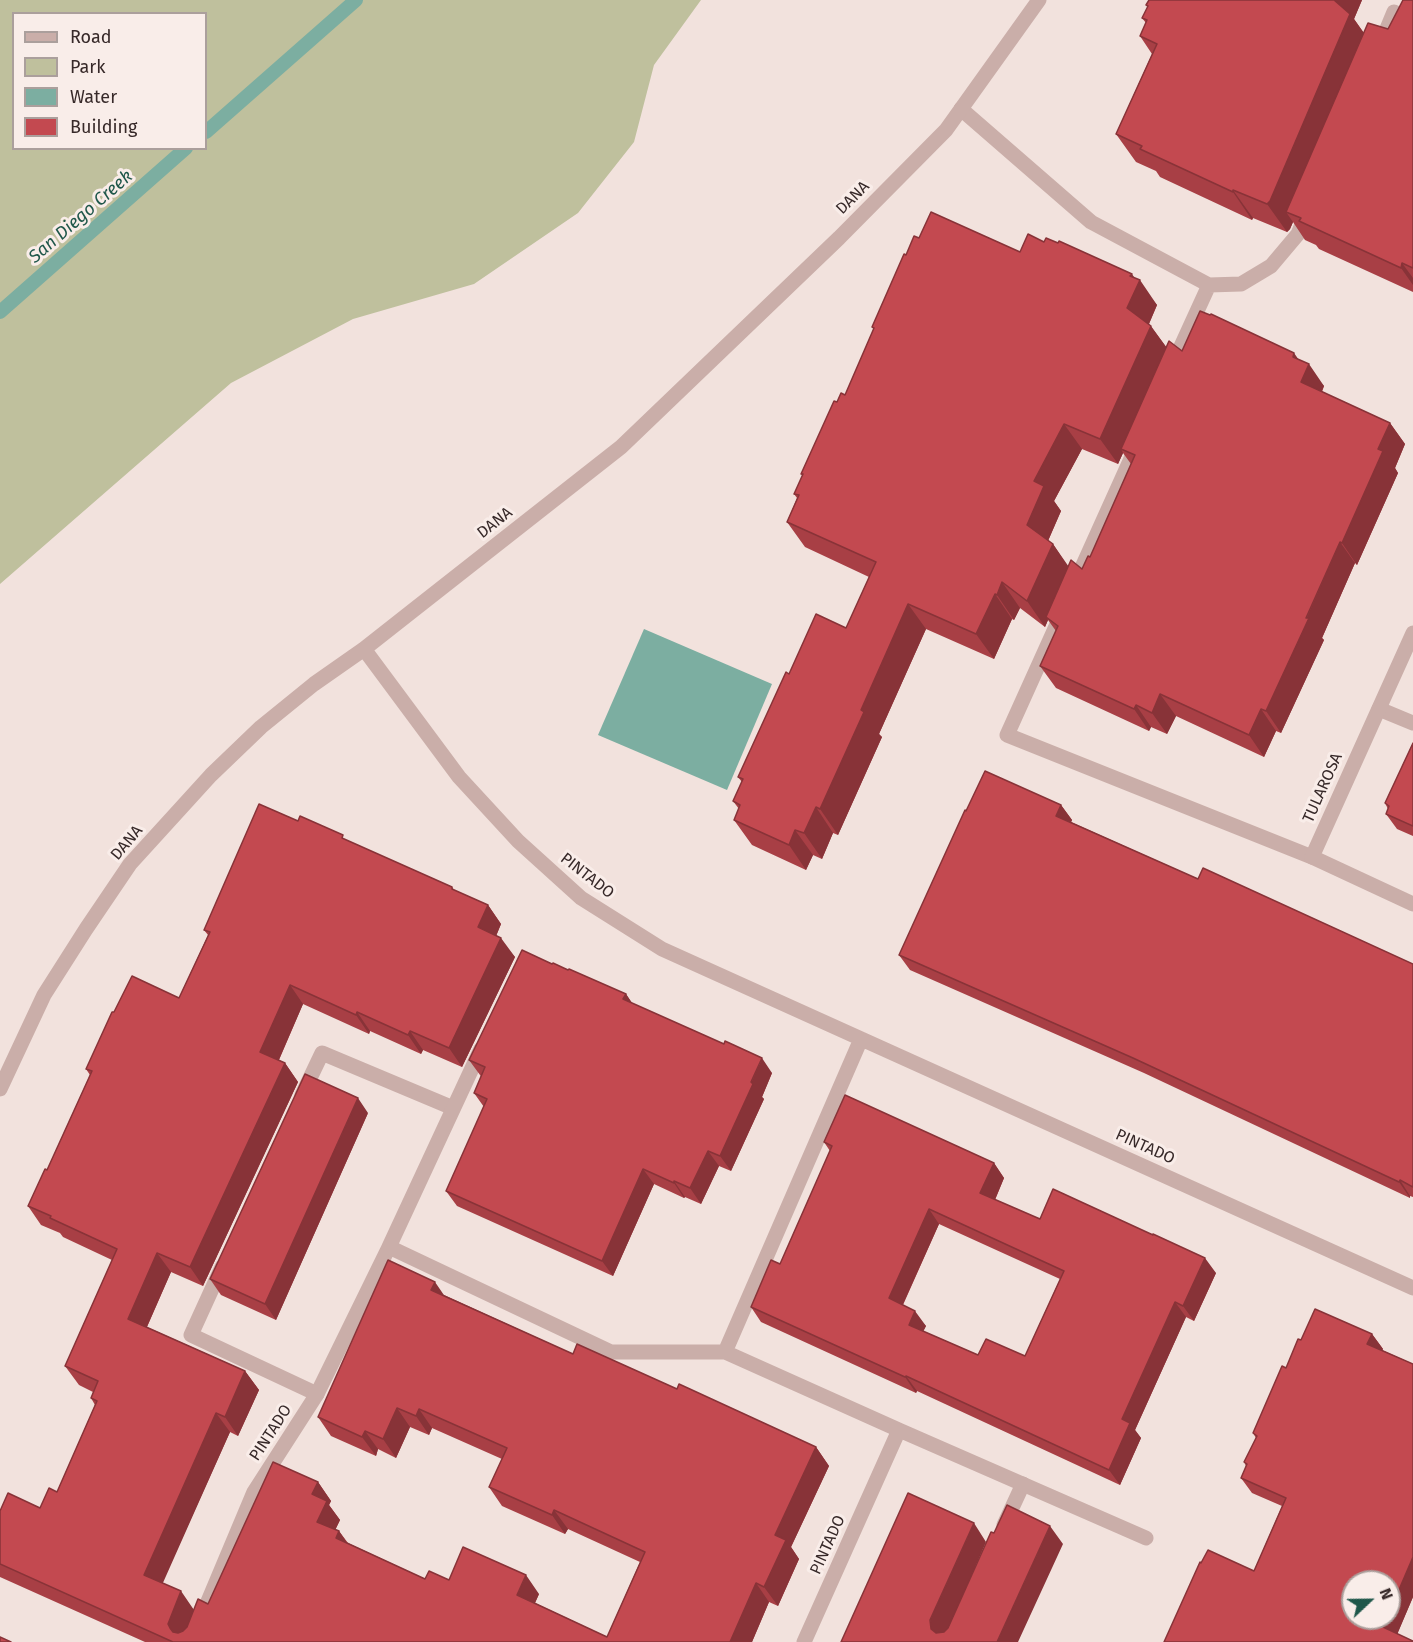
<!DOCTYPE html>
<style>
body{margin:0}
#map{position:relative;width:1413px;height:1642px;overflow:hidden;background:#f2e2dd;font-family:"Fira Sans",sans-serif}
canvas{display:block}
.legend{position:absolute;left:12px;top:12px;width:195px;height:138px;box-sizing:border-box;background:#f9ede9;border:2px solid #ab9f9c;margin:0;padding:8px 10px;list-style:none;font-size:18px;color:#372929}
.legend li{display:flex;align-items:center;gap:12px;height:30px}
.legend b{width:30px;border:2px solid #ab9f9c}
.north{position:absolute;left:1341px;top:1570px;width:60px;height:60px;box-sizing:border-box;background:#f9ede9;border:2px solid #ab9f9c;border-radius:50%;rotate:68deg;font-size:16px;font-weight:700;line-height:24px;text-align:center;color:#372929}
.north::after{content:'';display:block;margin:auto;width:21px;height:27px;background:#1f574a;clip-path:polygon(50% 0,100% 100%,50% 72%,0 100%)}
</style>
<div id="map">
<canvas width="1413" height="1642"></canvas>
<ul class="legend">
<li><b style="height:8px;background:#caaea9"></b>Road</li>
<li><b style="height:16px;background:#bfc09d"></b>Park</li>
<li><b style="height:16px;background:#7caea1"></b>Water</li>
<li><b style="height:16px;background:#c34950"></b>Building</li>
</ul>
<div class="north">N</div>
</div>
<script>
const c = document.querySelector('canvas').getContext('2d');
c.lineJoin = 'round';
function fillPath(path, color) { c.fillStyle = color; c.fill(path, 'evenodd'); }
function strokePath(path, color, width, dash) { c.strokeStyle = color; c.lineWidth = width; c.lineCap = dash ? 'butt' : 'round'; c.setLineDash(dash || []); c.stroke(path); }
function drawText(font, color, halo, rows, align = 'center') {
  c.font = font + ' "Fira Sans",sans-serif'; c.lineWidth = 6; c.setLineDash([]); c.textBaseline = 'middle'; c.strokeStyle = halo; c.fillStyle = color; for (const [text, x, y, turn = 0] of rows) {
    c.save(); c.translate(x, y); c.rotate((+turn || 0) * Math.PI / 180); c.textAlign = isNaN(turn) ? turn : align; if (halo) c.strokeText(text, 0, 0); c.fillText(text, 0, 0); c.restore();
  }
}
fillPath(new Path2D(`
 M0 0H701L654 65 634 142 578 213 474 284 353 319 231 383 0 584ZM14 14H206V148H14Z`), '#bfc09d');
fillPath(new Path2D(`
 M644 629 772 684 727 790 598 735Z`), '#7caea1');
strokePath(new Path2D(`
 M206 132 356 0
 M0 312 186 148`), '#7caea1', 14);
strokePath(new Path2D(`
 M1379 48 1394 12 1413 21
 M961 109 1091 222 1209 285 1241 284 1271 266 1298 234 1307 213
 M1172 366 1209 285
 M1074 585 1138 443
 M1062 613 1007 735 1312 857
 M1379 709 1413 723
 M302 1095 322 1053 453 1108
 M222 1267 191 1335 317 1394
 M1004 1525 1023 1484`), '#caaea9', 15);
strokePath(new Path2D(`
 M1413 633 1312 857 1413 904
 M364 649 459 777 518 841 581 898 662 949 1413 1288
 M0 1089 44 995 86 929 130 864 211 775 261 727 314 684 364 649 411 612 621 447 839 238 946 130 1039 0
 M389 1247 481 1049
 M725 1352 861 1039
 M899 1430 1146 1538
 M191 1642 254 1492 317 1394 389 1247 611 1352H725L899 1430 804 1642`), '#caaea9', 15);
fillPath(new Path2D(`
 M1149 0H1362L1354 19 1364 33 1388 29 1413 0V292L1319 249 1316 245 1305 240 1293 222 1290 229 1287 232 1253 218 1252 220 1160 177 1156 171 1136 162 1116 134 1152 54 1140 36 1146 23 1142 18 1148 7 1146 5Z
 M919 238 1020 252 1044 242 1134 278 1157 305 1149 324 1167 348 1182 351 1299 360 1324 386 1322 392 1390 423 1405 444 1395 468 1398 473 1357 565 1355 563 1322 638 1324 640 1281 733 1276 731 1264 757 1176 716 1167 734 1151 727 1149 731 1056 688 1040 666 1056 631 1048 620 1045 627 1020 608 1014 620 1012 619 994 659 926 629 879 734 882 737 838 835 833 833 822 859 813 855 806 870 752 845 734 820 739 809 733 801 742 782 738 777 789 674 846 628 869 577 805 547 787 522 797 498 794 494 803 476 801 474 837 402 845 395 874 329 872 327 906 255ZM1082 449 1118 464 1123 453 1131 464 1090 557 1082 569 1068 567 1053 544 1048 541 1061 511 1054 501Z
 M1413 743V836L1397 829 1386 814 1388 809 1385 803Z
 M1061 805 1072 820 1071 822 1198 879 1413 964V1197L1410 1196V1198L1144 1073 910 970 899 955Z
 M298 821 347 841 452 887 454 890 488 905 501 924 496 936 515 957 462 1067 423 1050 421 1054 370 1031 369 1034 303 1004 279 1060 285 1063 298 1082 203 1286 171 1272 147 1327 245 1371 259 1390 238 1436 230 1432 162 1583 194 1610 208 1604 318 1482 331 1501 329 1505 340 1520 335 1530 339 1531 348 1543 425 1579 449 1580 539 1594 535 1603 607 1637 640 1562 568 1529 565 1534 502 1506 489 1487 502 1459 432 1428 429 1435 410 1427 396 1458 378 1449 376 1456 331 1436 318 1417 444 1295 573 1354 677 1389 816 1447 829 1466 791 1547 799 1559 778 1606 769 1602 752 1642H145L0 1577V1511L40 1508 57 1492 95 1405 91 1398 93 1392 79 1385 65 1366 112 1260 63 1237 60 1233 41 1225 28 1206 47 1170 90 1075 86 1069 114 1012 179 998 208 935 204 930Z
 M552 964 626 994 632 1003 772 1073 762 1097 764 1099 731 1171 719 1166 701 1204 685 1197 684 1198 654 1184 613 1276 457 1206 446 1191 484 1107 474 1093 481 1076 480 1075 469 1060Z
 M368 1113 276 1320 221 1295 210 1279Z
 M824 1142 994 1163 1004 1178 995 1200 1040 1219 1216 1273 1194 1321 1186 1317 1135 1430 1141 1438 1120 1485 917 1391 916 1393 761 1322 751 1307 780 1264 830 1151ZM939 1224 1060 1279 1025 1356 978 1355 923 1331 926 1326 903 1305Z
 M1372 1334 1383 1349 1382 1350 1413 1364V1597L1397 1634 1254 1571 1282 1506 1252 1493 1241 1478 1246 1466 1244 1462 1256 1438 1253 1433 1301 1340Z`), '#a83f45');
fillPath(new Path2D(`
 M1333 0H1362L1354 19 1370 42 1286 212 1293 222 1290 229 1287 232 1267 204Z
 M1233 190 1253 218 1252 220 1233 192Z
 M1402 263 1413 278V285L1401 268Z
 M1132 274 1138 283 1140 280 1157 305 1145 333 1127 308 1130 276Z
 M1151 326 1169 351 1121 449 1123 453 1118 464 1100 439Z
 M1294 353 1306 370 1309 364 1324 386 1316 404 1301 382 1293 357Z
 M1390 423 1405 444 1395 468 1398 473 1357 565 1342 543 1378 449Z
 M1064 424 1082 449 1054 501 1061 511 1044 550 1027 525 1034 481Z
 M1340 542 1355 563 1322 638 1324 640 1281 733 1266 711Z
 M1053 544 1071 570 1046 617 1048 620 1045 627 1027 601Z
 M1002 582 1020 608 1014 620 997 595Z
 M995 594 1012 619 994 659 976 634Z
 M908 604 926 629 879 734 882 737 838 835 820 809 861 710Z
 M1160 694 1176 716 1167 734 1152 713Z
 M1136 705 1151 727 1149 731 1134 709Z
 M1261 709 1276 731 1264 757 1249 735Z
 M1061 805 1072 820 1067 831 1056 816Z
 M816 807 833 833 822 859 804 833Z
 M795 830 813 855 806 870 789 845Z
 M488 905 501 924 492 946 478 927Z
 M501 938 515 957 462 1067 449 1048Z
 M290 985 303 1004 274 1071 260 1052Z
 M626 994 636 1009 623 999Z
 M357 1012 370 1031 369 1034 356 1015Z
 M410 1031 423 1050 421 1054 408 1035Z
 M762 1058 772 1073 762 1097 764 1099 731 1171 720 1156Z
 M285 1063 298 1082 203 1286 190 1267Z
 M358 1098 368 1113 276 1320 265 1304Z
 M708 1151 719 1166 701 1204 690 1188Z
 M994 1163 1004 1178 991 1209 980 1193Z
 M643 1169 654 1184 613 1276 602 1261Z
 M1400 1180 1410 1196V1198L1399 1182Z
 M674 1181 685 1197 684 1198 674 1183Z
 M929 1209 939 1224 899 1313 889 1298Z
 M157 1253 171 1272 142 1338 128 1319Z
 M1205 1258 1216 1273 1194 1321 1183 1306Z
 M435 1282 448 1301 431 1290Z
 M1175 1302 1186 1317 1135 1430 1141 1438 1120 1485 1109 1470 1122 1419Z
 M915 1311 926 1326 919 1340 909 1325Z
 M1372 1334 1383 1349 1378 1359 1367 1344Z
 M245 1371 259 1390 238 1436 225 1417Z
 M906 1376 917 1391 916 1393 905 1377Z
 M397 1408 410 1427 396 1458 383 1439Z
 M419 1409 432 1428 429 1435 416 1416Z
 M216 1413 230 1432 158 1594 144 1575Z
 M365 1431 378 1449 376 1456 362 1437Z
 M816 1447 829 1466 791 1547 799 1559 778 1606 764 1587 775 1535Z
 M318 1482 331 1501 329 1505 340 1520 330 1541 317 1522 312 1494Z
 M554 1510 568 1529 565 1534 552 1515Z
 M974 1523 986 1542 943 1642 931 1629 930 1620Z
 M1050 1526 1063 1544 1018 1642H997Z
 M339 1531 352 1550 336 1538Z
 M1413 1557V1597L1394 1642 1383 1627 1387 1618H1389V1613Z
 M526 1575 539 1594 530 1614 517 1595Z
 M756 1583 769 1602 752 1642H730Z
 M181 1591 194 1610 182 1642 170 1628 168 1624Z`), '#883338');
const building = new Path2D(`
 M1149 0H1334L1350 14 1270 201 1267 204 1233 190V192L1140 149 1142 146 1116 134 1157 44 1140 36 1147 20 1142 18 1148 6 1146 5Z
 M1403 0H1413V268L1402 263 1401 268 1299 221 1301 218 1286 212 1368 23 1388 29Z
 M931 212 1020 252 1028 234 1044 242 1046 238 1058 243 1059 241 1132 274 1130 276 1140 280 1127 308 1151 326 1100 439 1064 424 1034 481 1044 486 1027 525 1053 544 1027 601 1002 582 997 595 995 594 976 634 908 604 861 710 864 712 820 809 816 807 804 833 795 830 789 845 734 820 740 805 733 801 743 779 738 777 786 672 789 674 816 614 846 628 876 562 787 522 799 495 794 494 803 474H801L834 401 837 402 841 393 845 395 874 328 872 327 904 254 906 255 914 236 919 238Z
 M1200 311 1210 315 1211 314 1294 353 1293 357 1309 364 1301 382 1390 423 1378 449 1383 451 1342 543 1340 542 1306 618H1309L1266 711 1261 709 1249 735 1160 694 1152 713 1136 705 1134 709 1040 666 1058 626 1046 617 1071 560 1082 569 1088 556 1090 557 1135 455 1121 449 1169 341 1182 351Z
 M1413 743V826L1386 814 1389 806 1385 803Z
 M985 771 1061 805 1056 816 1198 879 1203 868 1413 964V1187L1400 1180 1399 1182 1133 1058 899 955 965 810 966 811Z
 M259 804 298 821 300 816 343 835 342 838 452 887V889L488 905 478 927 501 938 449 1048 410 1031 408 1035 357 1012 356 1015 290 985 260 1052 285 1063 190 1267 157 1253 128 1319 245 1371 225 1417 216 1413 144 1575 181 1591 168 1624 170 1628 173 1632 178 1633 183 1631 187 1627 198 1599 208 1604 273 1462 318 1482 312 1494 327 1501 317 1522 339 1531 336 1538 425 1579 429 1571 449 1580 463 1547 526 1575 517 1595 607 1637 645 1552 554 1510 552 1515 489 1487 507 1448 419 1409 416 1416 397 1408 383 1439 365 1431 362 1437 318 1417 388 1260 435 1282 431 1290 573 1354 577 1344 677 1389 679 1384 816 1447 775 1535 786 1540 764 1587 756 1583 730 1642H173L0 1564V1511L8 1493 40 1508 49 1488 57 1492 97 1401 91 1398 98 1381 65 1366 117 1249 50 1218 51 1216 28 1206 45 1169 47 1170 92 1071 86 1069 112 1012H114L132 976 179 998 210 932 204 930Z
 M522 950 552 964 553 963 568 970 569 969 626 994 623 999 724 1044 725 1041 762 1058 751 1082 753 1084 720 1156 708 1151 690 1188 674 1181V1183L643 1169 602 1261 446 1191 487 1099 474 1093 485 1067 469 1060Z
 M305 1074 358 1098 265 1304 210 1279Z
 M845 1095 994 1163 980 1193 1040 1219 1053 1189 1153 1235V1234L1205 1258 1183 1306 1175 1302 1122 1419 1130 1423 1109 1470 906 1376 905 1377 751 1307 771 1260 780 1264 832 1146 824 1142ZM929 1209 1064 1271 1025 1356 986 1339 978 1355 909 1325 915 1311 889 1298Z
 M1315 1309 1372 1334 1367 1344 1413 1364V1557L1389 1613V1582H1353V1618H1387L1383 1627 1413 1641V1642H1164L1200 1562 1201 1563 1208 1550 1254 1571 1286 1498 1241 1478 1247 1464 1244 1462 1257 1436 1253 1433 1282 1366 1286 1368 1298 1339 1301 1340Z
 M908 1493 974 1523 930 1620 931 1629 936 1633 944 1632 948 1628 991 1532 994 1533 1007 1505 1050 1526 997 1642H841Z
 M0 1637 11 1642H0Z`);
fillPath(building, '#c34950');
strokePath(building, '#883338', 1.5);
drawText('16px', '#372929', '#f9ede9', [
 ["DANA",853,198,-45],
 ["DANA",495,523,-38],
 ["TULAROSA",1323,788,-66],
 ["DANA",127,843,-50],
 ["PINTADO",587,876,38],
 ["PINTADO",1145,1147,24],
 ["PINTADO",271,1433,-57],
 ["PINTADO",828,1545,-66]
]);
drawText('italic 18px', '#1f574a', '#f9ede9', [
 ["San Diego Creek",81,217,-41]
]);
</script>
